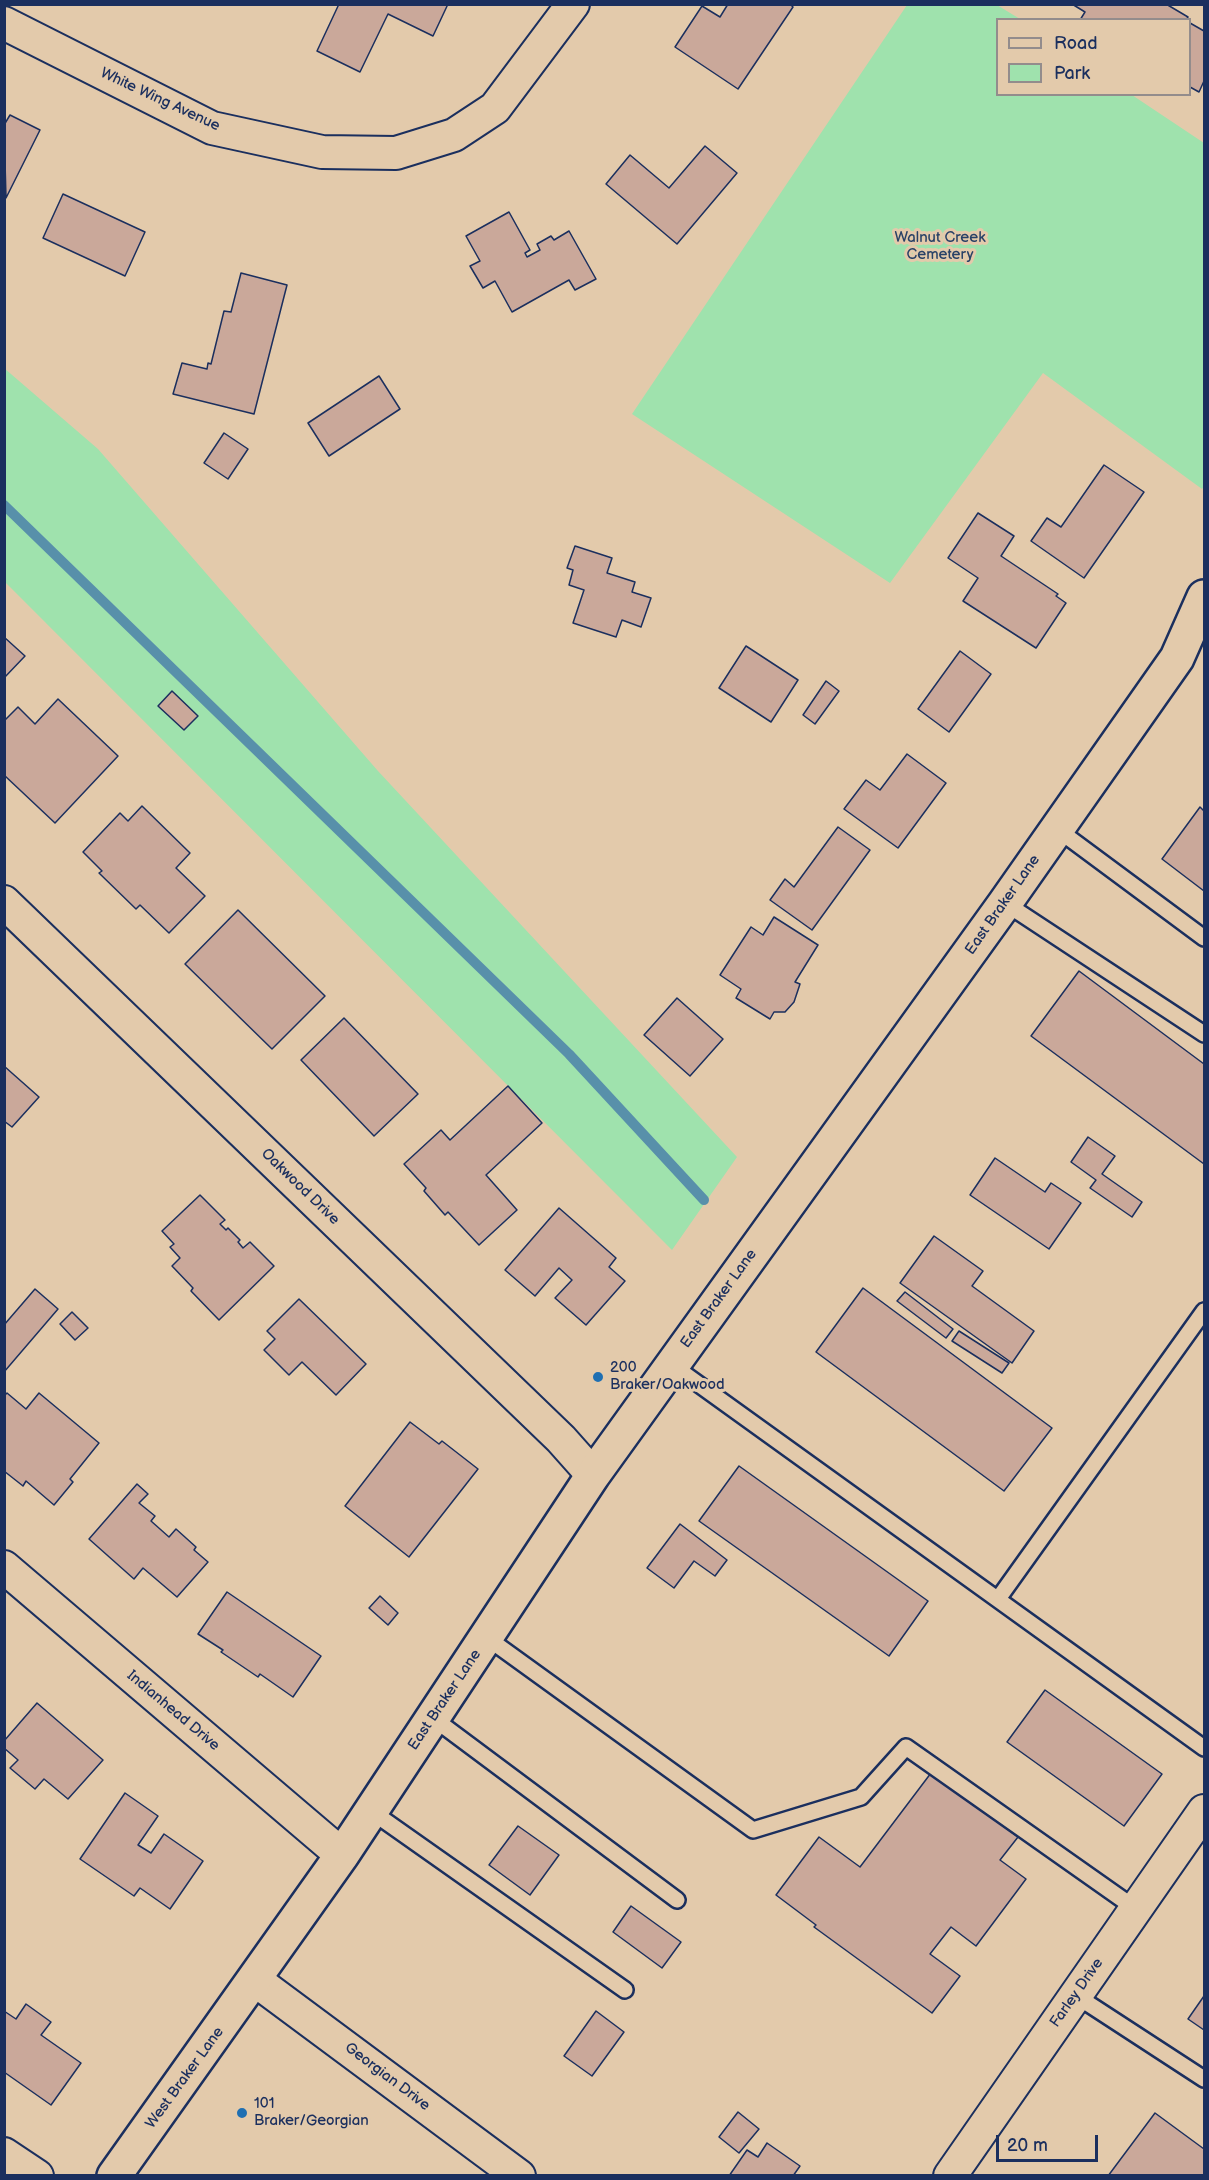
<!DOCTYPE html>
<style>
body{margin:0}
#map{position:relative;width:1209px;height:2180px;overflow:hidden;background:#e3caab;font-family:"Balsamiq Sans",sans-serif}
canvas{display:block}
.frame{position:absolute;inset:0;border:6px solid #1b2f5e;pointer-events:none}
.legend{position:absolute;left:996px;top:18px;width:195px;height:78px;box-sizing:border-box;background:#e3caab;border:2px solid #938c8c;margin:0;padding:8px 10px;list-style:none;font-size:18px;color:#1b2f5e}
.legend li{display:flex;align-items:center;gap:12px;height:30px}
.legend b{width:30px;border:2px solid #938c8c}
.scale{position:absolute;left:996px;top:2135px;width:102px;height:27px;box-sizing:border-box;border:3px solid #1b2f5e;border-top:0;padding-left:8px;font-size:18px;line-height:21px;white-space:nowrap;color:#1b2f5e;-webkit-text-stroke:4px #e3caab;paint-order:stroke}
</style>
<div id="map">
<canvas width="1209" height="2180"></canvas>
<div class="frame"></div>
<ul class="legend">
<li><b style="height:8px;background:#e3caab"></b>Road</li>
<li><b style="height:16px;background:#9fe2ad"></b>Park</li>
</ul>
<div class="scale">20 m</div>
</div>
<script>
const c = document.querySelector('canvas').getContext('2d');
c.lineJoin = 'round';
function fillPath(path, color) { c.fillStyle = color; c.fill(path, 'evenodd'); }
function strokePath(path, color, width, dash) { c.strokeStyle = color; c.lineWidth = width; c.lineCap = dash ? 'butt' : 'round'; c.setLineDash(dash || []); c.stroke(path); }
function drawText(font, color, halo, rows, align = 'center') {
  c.font = font + ' "Balsamiq Sans",sans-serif'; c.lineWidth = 6; c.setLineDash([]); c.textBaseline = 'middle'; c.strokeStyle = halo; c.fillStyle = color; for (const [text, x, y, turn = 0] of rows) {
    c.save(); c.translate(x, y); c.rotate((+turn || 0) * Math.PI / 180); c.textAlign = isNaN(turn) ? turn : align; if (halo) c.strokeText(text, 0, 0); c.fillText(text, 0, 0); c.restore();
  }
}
fillPath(new Path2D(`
 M907 5H997L1020 19 998 20V94L1132 95 1204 143V486L1202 489 1043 373 890 583 632 414Z
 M4 368 98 449 378 771 737 1157 672 1250 5 582Z`), '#9fe2ad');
strokePath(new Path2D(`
 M4 505 569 1054 704 1200`), '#5890aa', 10);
const building = new Path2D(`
 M339 4H448L433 36 388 14 360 72 317 51Z
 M728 4H790L793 7 738 89 675 47 702 6 720 17Z
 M1072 4H1166L1188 17 1186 20H1080L1085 12Z
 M1190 23 1204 31V81L1199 92 1190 87Z
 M10 115 40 130 6 198 4 125Z
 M705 146 737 173 677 244 606 184 630 155 669 188Z
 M63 194 145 232 125 276 43 238Z
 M509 212 530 250 525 253 527 257 540 250 537 244 551 236 554 240 569 231 596 279 575 290 569 280 512 312 495 281 483 288 470 266 480 261 466 236Z
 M241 273 287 285 254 414 173 394 182 363 207 369 208 363 211 364 224 311 231 312Z
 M379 376 400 409 329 456 308 423Z
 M224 433 248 449 228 479 204 463Z
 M1104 465 1144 492 1084 578 1031 541 1047 518 1061 527Z
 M978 513 1014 536 1001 556 1058 594 1056 596 1066 603 1036 648 963 601 978 578 948 558Z
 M575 546 612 558 607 573 635 582 632 592 651 598 641 627 622 620 616 637 573 623 584 590 569 585 573 570 567 568Z
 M4 637 25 656 4 678Z
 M746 646 798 680 771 722 719 688Z
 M960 651 991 674 949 732 918 709Z
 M826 681 839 691 815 724 803 715Z
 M172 691 198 716 184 730 158 706Z
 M58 699 118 756 55 823 4 775V721L18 707 35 724Z
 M907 754 946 783 898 848 844 809 866 780 880 790Z
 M142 806 190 853 176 868 205 896 169 933 140 905 136 909 99 873 102 871 83 852 120 813 128 821Z
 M1200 807 1204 811V891L1162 859Z
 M838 827 870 850 812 930 770 900 785 879 794 887Z
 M238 910 325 996 272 1049 185 964Z
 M774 917 818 945 795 982 800 984 794 1002 785 1012H774L770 1019 736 998 741 989 720 975 751 927 763 935Z
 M1079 971 1204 1064V1164L1031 1036Z
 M677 998 723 1039 690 1076 644 1035Z
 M344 1018 418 1094 374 1136 301 1060Z
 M4 1066 39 1097 12 1127 4 1121Z
 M508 1086 542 1123 486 1175 517 1210 479 1245 448 1212 445 1215 424 1191 426 1188 404 1164 441 1130 450 1140Z
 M1088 1137 1115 1156 1102 1174 1142 1202 1132 1217 1090 1188 1096 1180 1071 1162Z
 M995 1158 1045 1192 1051 1183 1081 1203 1049 1249 970 1195Z
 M200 1195 225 1220 220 1224 226 1230 228 1228 240 1240 238 1242 243 1248 250 1242 274 1266 219 1320 191 1291 193 1288 172 1266 180 1258 170 1247 174 1244 162 1231Z
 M559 1208 616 1258 609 1267 625 1281 586 1325 555 1298 572 1280 559 1268 535 1296 505 1270Z
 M934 1236 983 1271 972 1286 1034 1331 1012 1363 900 1283Z
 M863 1288 1052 1428 1004 1491 816 1352Z
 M35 1289 58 1309 4 1372V1325Z
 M905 1292 953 1329 946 1338 897 1301Z
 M299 1299 366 1364 336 1395 302 1362 289 1375 264 1350 275 1339 267 1331Z
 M72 1312 88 1328 75 1340 60 1324Z
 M959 1331 1009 1363 1002 1373 952 1341Z
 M7 1393 26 1409 39 1393 99 1443 70 1479 73 1482 54 1505 26 1481 23 1486 4 1471V1396Z
 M410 1422 439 1444 442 1441 478 1469 409 1557 345 1506Z
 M739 1466 928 1601 889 1656 699 1521Z
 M137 1484 148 1494 139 1503 155 1516 151 1521 169 1537 176 1529 196 1547 194 1550 208 1562 177 1597 143 1568 134 1579 89 1539Z
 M680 1524 727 1560 715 1576 694 1561 674 1588 647 1568Z
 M227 1592 321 1656 293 1697 260 1674 258 1677 221 1652 223 1650 198 1634Z
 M380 1596 398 1613 388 1625 369 1608Z
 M1045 1690 1162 1774 1124 1826 1007 1742Z
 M37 1703 103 1760 68 1799 44 1779 35 1789 10 1768 18 1760 4 1748V1741Z
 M931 1773 1018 1837 1000 1860 1026 1879 976 1946 951 1927 930 1954 960 1976 932 2013 814 1927 816 1925 776 1895 819 1837 860 1867Z
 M125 1793 158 1816 138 1845 151 1853 164 1834 203 1861 170 1909 140 1888 134 1896 80 1859Z
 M518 1826 559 1855 530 1895 489 1865Z
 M631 1906 681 1942 662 1968 613 1932Z
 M1204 1996V2030L1188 2019Z
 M26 2004 51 2022 41 2035 81 2063 51 2105 4 2072V2011L16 2019Z
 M596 2011 624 2032 592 2076 564 2056Z
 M738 2112 759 2129 739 2153 719 2137Z
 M1155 2113 1204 2149V2176H1108Z
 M767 2143 800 2166 793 2176H729L747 2150 758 2157Z`);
fillPath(building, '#caa89a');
strokePath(building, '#1b2f5e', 1.5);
const lane = new Path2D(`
 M1057 829 1204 938
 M1005 903 1204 1034
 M672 1365 1204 1748
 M998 1599 1204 1311
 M486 1637 753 1830 861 1797 906 1747 1136 1909
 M433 1718 677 1900
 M371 1811 625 1990
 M1075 1995 1204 2079`);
const street = new Path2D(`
 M4 23 212 128 322 152 396 153 454 135 495 108 573 4
 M4 902 561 1439 593 1475
 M4 1567 342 1855
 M255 1980 519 2176
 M4 2154 37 2176
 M950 2176 1204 1811`);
const secondary = new Path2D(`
 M114 2176 342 1855 593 1475 1005 903 1177 658 1204 597`);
strokePath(lane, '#1b2f5e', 20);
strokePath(street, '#1b2f5e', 36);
strokePath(secondary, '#1b2f5e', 38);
strokePath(lane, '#e3caab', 15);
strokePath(street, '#e3caab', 32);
strokePath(secondary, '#e3caab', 33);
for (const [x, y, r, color] of [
 [598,1377,6,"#1f6fb2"],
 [242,2113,6,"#1f6fb2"]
]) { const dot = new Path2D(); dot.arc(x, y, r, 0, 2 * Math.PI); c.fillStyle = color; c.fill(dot); strokePath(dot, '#e3caab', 2); }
drawText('15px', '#1b2f5e', '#e3caab', [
 ["White Wing Avenue",160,100,25],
 ["East Braker Lane",1003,905,-55],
 ["Oakwood Drive",300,1187,44],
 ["East Braker Lane",719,1299,-54],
 ["East Braker Lane",445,1700,-56],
 ["Indianhead Drive",173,1711,40],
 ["Farley Drive",1077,1993,-55],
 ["Georgian Drive",387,2077,37],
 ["West Braker Lane",185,2078,-54]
]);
drawText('15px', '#284166', '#e3caab', [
 ["Walnut Creek",940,238],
 ["Cemetery",940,255]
]);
drawText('15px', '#1b2f5e', '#e3caab', [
 ["200",610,1368],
 ["Braker/Oakwood",610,1385],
 ["101",254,2104],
 ["Braker/Georgian",254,2121]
], 'left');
</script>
